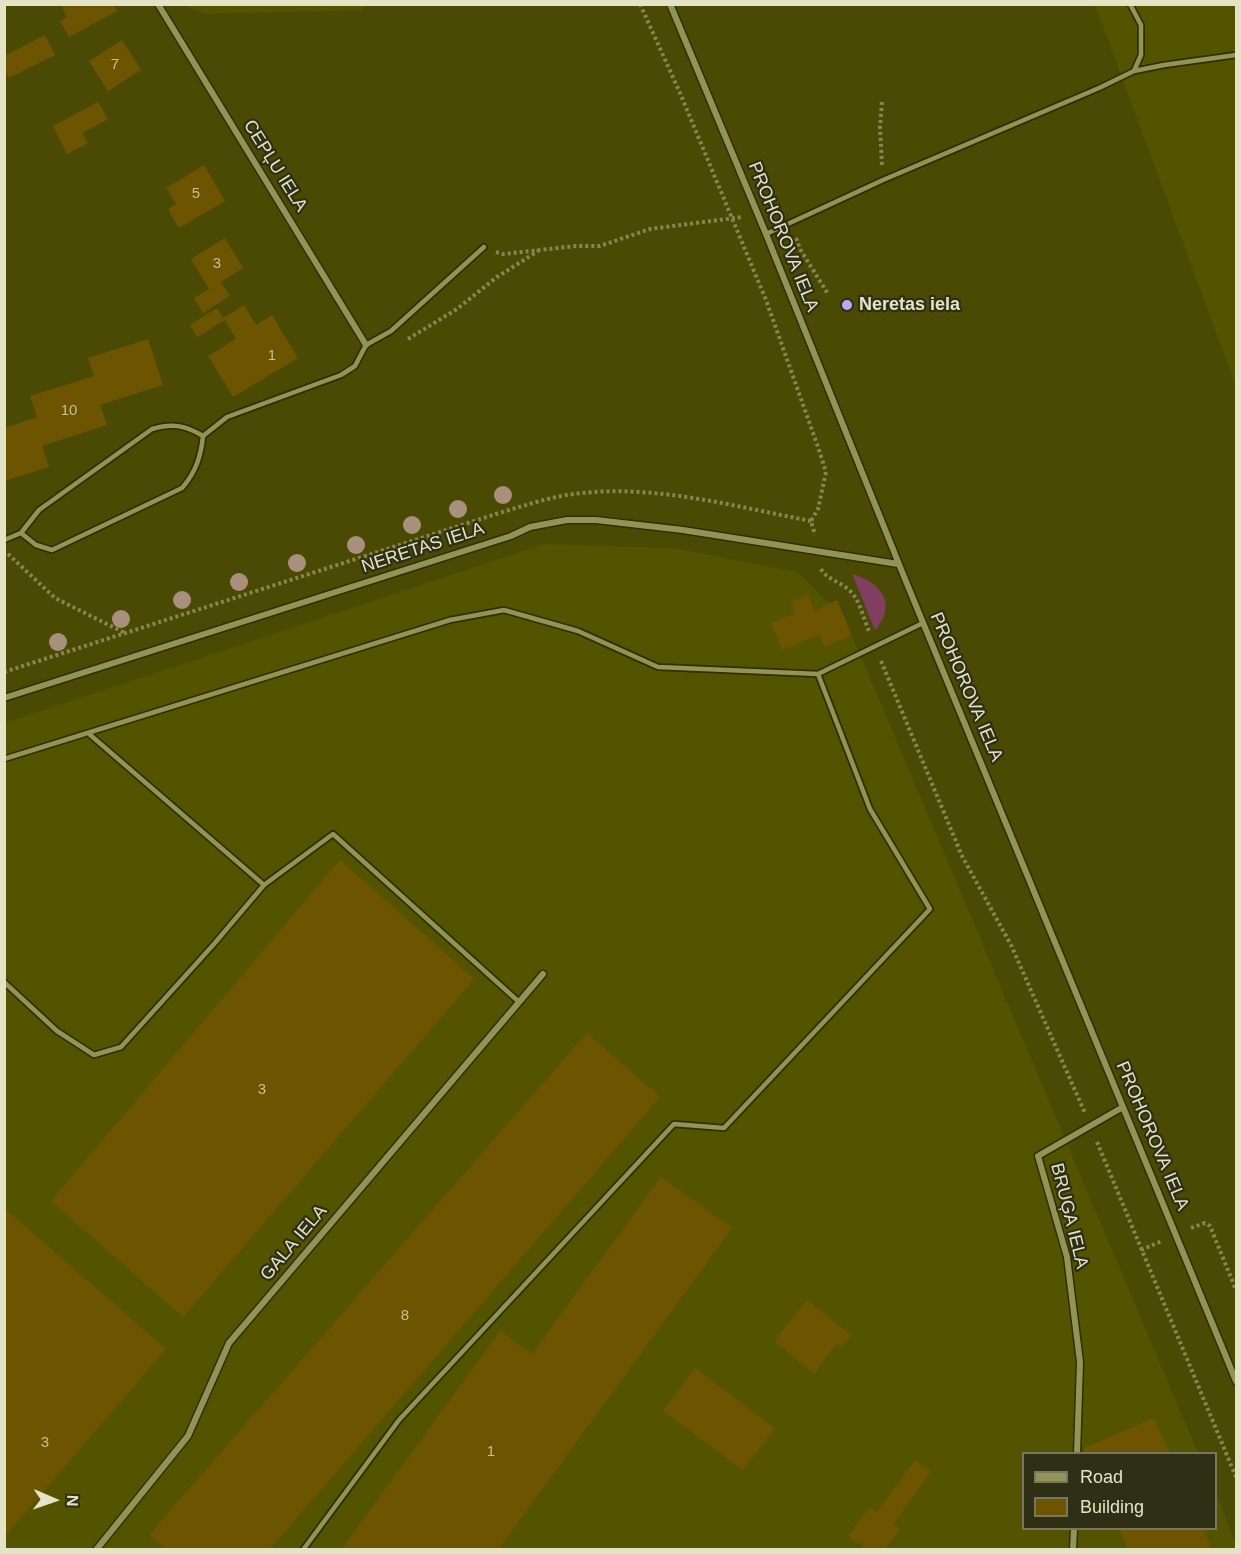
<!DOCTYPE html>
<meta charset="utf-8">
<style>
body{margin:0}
#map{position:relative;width:1241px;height:1554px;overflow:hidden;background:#4a4a05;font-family:Helvetica,sans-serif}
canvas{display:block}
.frame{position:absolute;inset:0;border:6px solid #e3e4c5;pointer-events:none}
.legend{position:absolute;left:1022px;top:1452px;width:195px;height:78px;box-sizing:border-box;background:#2e2f15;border:2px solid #76775b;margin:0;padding:8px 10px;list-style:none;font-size:18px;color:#e3e4c5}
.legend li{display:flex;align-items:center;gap:12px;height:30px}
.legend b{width:30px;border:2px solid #76775b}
.north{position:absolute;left:24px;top:1470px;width:60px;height:60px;-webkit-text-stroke:4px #2e2f15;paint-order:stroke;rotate:92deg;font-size:16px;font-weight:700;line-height:24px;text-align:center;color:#e3e4c5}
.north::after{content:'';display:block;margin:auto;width:21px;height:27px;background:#e3e4c5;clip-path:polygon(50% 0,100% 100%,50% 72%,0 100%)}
</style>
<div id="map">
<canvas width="1241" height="1554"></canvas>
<div class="frame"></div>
<ul class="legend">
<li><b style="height:8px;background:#929356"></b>Road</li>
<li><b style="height:16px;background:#6d5400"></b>Building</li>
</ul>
<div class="north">N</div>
</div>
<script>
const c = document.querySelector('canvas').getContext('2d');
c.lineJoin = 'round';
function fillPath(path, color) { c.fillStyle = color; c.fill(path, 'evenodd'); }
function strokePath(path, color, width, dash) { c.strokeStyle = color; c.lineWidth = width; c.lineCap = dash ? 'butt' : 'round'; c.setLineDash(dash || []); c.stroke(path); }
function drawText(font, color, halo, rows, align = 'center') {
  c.font = font + ' Helvetica,sans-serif'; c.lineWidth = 4.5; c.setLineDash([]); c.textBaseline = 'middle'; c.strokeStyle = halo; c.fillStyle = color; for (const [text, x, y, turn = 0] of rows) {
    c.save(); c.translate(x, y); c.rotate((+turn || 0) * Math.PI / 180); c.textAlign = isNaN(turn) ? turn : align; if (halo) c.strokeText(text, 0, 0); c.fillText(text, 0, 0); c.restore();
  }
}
fillPath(new Path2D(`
 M182 5H367L362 10 206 14Z
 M1095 5H1236V386Z
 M545 544 672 548 797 572 829 604 837 600 1198 1453 1024 1454V1528H1216V1494L1236 1544V1549H5L4 723Z`), '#545300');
fillPath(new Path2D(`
 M852 574C881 582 898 604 875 630Z`), '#803e60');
fillPath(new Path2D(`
 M61 4H113L117 11 69 37 60 21 67 17Z
 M45 35 55 55 9 78 4 70V56Z
 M122 40 141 70 108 91 89 61Z
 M98 102 108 119 82 133 88 143 67 154 53 126Z
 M204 165 225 201 179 228 168 209 176 204 166 188Z
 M225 238 243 268 221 282 230 296 203 313 194 298 209 289 191 259Z
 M244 305 256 325 272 315 298 358 233 397 208 356 236 339 225 320 197 337 190 325 217 308 223 318Z
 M148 339 163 385 100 405 107 425 42 446 49 467 4 481V428L37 417 30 396 94 376 88 358Z
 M808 595 815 611 837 600 852 635 824 647 819 635 782 650 771 623 795 613 791 602Z
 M340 860 474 979 183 1317 51 1201Z
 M587 1033 660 1097 269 1550H166L149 1535Z
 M661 1177 732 1228 498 1550H341L500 1331 532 1354Z
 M5 1209 166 1349 5 1536Z
 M807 1300 851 1335 841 1347 837 1344 814 1373 774 1341Z
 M695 1368 775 1428 743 1470 663 1411Z
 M1154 1418 1170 1454H1086L1084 1448Z
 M915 1460 931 1472 893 1524 900 1529 885 1550H867L848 1536 870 1507 877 1512Z
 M1119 1528H1203L1212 1550H1128Z`), '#6d5400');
const lane = new Path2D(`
 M1134 71 1164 65 1236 55
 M766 234 883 180 1099 88 1134 71 1141 55V25L1130 4
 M21 533 36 545 52 550 182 488C196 472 201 456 203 436L227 417 341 375 355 366 366 345 391 331 484 247
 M4 540 21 533 39 510 152 429C172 423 185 425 203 436
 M818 674 923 623
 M88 733 264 885
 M4 759 450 620 504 610 578 631 658 667 818 674 870 809 930 909 724 1128 674 1124 399 1420 303 1550
 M4 982 57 1031 94 1055 121 1047 214 944 264 885 333 834 519 1002`);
const street = new Path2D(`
 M158 4 366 345
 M670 4 766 234 905 579 1236 1381
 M4 698 511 536 530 527 567 520H596L683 530 898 564
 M1077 1454 1080 1362 1067 1257 1038 1156 1123 1107
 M96 1550 188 1436 229 1343 543 974
 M1073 1550 1074 1528`);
strokePath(lane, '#302f00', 8);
strokePath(street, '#302f00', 9);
strokePath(new Path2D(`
 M640 4 680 93 766 300 818 447 826 472 818 509 811 521 815 535
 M882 102 880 127 882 165
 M796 238 800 249 828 294
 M496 252 503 254 576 246H600L650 229 742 217
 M408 339 457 309 497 277 538 251
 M8 554 55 598 125 633
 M821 569C827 580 842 582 851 592 860 601 864 620 869 631
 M881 661 962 856 1011 945 1085 1113
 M4 672 496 514C520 507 543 499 567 495 648 482 732 506 811 521
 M1097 1142 1236 1477
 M1191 1228 1205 1223 1210 1226 1236 1290
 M1141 1250 1162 1241`), '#868650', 4, [3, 3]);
strokePath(lane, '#929356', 4.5);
strokePath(street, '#929356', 6);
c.fillStyle = '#a9907c';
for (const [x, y] of [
 [503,495],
 [458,509],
 [412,525],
 [356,545],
 [297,563],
 [239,582],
 [182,600],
 [121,619],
 [58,642]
]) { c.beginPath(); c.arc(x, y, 9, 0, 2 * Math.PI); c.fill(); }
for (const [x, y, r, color] of [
 [847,305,6,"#b5acf8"]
]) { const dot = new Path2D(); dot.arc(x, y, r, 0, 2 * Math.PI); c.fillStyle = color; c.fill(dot); strokePath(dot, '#2e2f15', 2); }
drawText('15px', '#c6c094', null, [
 ["7",115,65],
 ["5",196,194],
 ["3",217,264],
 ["1",272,356],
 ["10",69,411],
 ["3",262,1090],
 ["8",405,1316],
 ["3",45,1443],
 ["1",491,1452]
]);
drawText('18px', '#e3e4c5', '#2e2f15', [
 ["CEPĻU IELA",275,166,58],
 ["PROHOROVA IELA",783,237,68],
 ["NERETAS IELA",423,548,-18],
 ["PROHOROVA IELA",966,687,67],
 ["PROHOROVA IELA",1152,1136,67],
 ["BRUĢA IELA",1069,1216,76],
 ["GALA IELA",294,1243,-50]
]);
drawText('bold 18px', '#e3e4c5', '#2e2f15', [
 ["Neretas iela",859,305]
], 'left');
</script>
